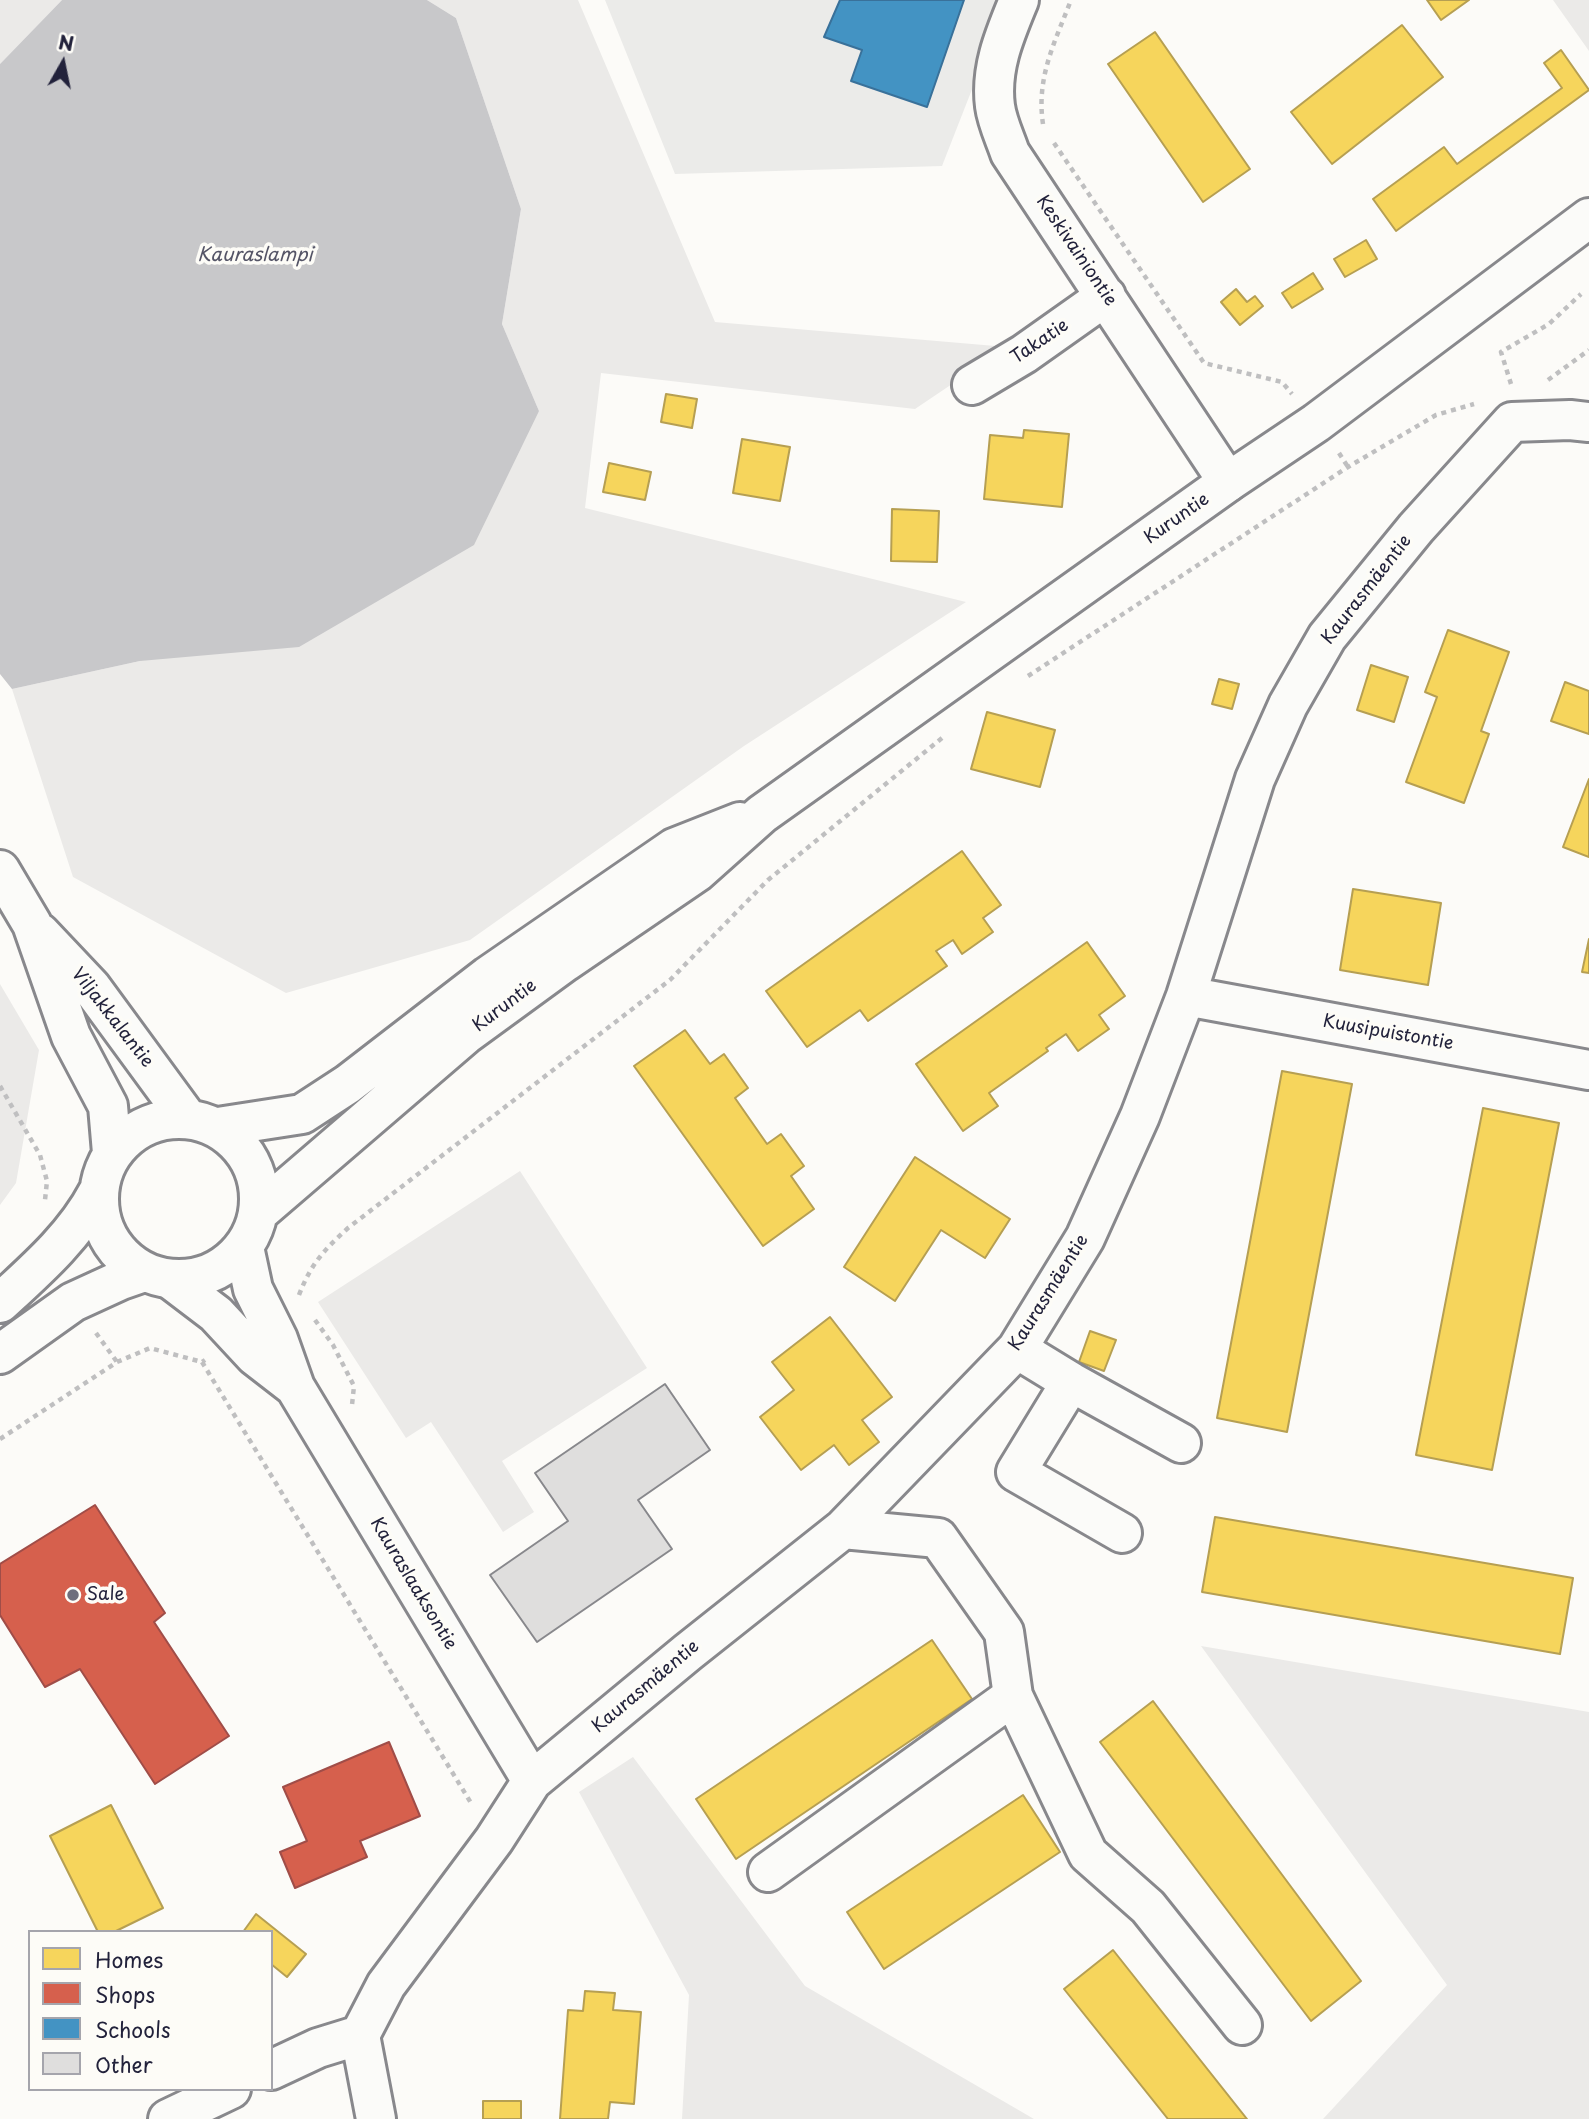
<!DOCTYPE html>
<meta charset="utf-8">
<style>
body{margin:0}
#map{position:relative;width:1589px;height:2119px;overflow:hidden;background:#fcfbf8;font-family:"Playpen Sans",sans-serif}
canvas{display:block}
.legend{position:absolute;left:28px;top:1930px;width:245px;height:161px;box-sizing:border-box;background:#fdfcf7;border:2px solid #a5a5ac;margin:0;padding:9px 12px;list-style:none;font-size:21px;color:#22223b}
.legend li{display:flex;align-items:center;gap:14px;height:35px}
.legend b{width:35px;border:2px solid #a5a5ac}
.north{position:absolute;left:28px;top:28px;width:70px;height:70px;-webkit-text-stroke:5px #fdfcf7;paint-order:stroke;rotate:9deg;font-size:19px;font-weight:700;line-height:28px;text-align:center;color:#22223b}
.north::after{content:'';display:block;margin:auto;width:24px;height:32px;background:#22223b;clip-path:polygon(50% 0,100% 100%,50% 72%,0 100%)}
</style>
<div id="map">
<canvas width="1589" height="2119"></canvas>
<ul class="legend">
<li><b style="height:19px;background:#f6d55c"></b>Homes</li>
<li><b style="height:19px;background:#d6604d"></b>Shops</li>
<li><b style="height:19px;background:#4393c3"></b>Schools</li>
<li><b style="height:19px;background:#dfdedd"></b>Other</li>
</ul>
<div class="north">N</div>
</div>
<script>
const c = document.querySelector('canvas').getContext('2d');
c.lineJoin = 'round';
function fillPath(path, color) { c.fillStyle = color; c.fill(path, 'evenodd'); }
function strokePath(path, color, width, dash) { c.strokeStyle = color; c.lineWidth = width; c.lineCap = dash ? 'butt' : 'round'; c.setLineDash(dash || []); c.stroke(path); }
function drawText(font, color, halo, rows, align = 'center') {
  c.font = font + ' "Playpen Sans",sans-serif'; c.lineWidth = 7; c.setLineDash([]); c.textBaseline = 'middle'; c.strokeStyle = halo; c.fillStyle = color; for (const [text, x, y, turn = 0] of rows) {
    c.save(); c.translate(x, y); c.rotate((+turn || 0) * Math.PI / 180); c.textAlign = isNaN(turn) ? turn : align; if (halo) c.strokeText(text, 0, 0); c.fillText(text, 0, 0); c.restore();
  }
}
fillPath(new Path2D(`
 M605 0H1007L942 166 675 174Z`), '#ebebe9');
fillPath(new Path2D(`
 M0 0H62L0 64Z
 M427 0H578L715 322 1007 347 915 409 601 373 585 508 966 602 744 746 470 940 286 993 73 877 12 689 140 661 539 411 502 324 521 209 456 18Z
 M1553 0H1589V51Z
 M0 984 39 1050 16 1183 0 1205Z
 M520 1171 647 1368 502 1461 534 1512 503 1532 431 1422 406 1438 318 1302Z
 M1201 1646 1589 1712V2119H1323L1447 1985Z
 M633 1757 805 1986 1034 2119H682L689 1995 579 1792Z`), '#ebeae8');
fillPath(new Path2D(`
 M62 0H427L456 18 521 209 502 324 539 411 474 545 299 647 140 661 12 689 0 674V64Z`), '#c8c8ca');
const homes = new Path2D(`
 M1427 0H1469L1441 20Z
 M1402 25 1443 77 1332 164 1291 112Z
 M1155 32 1250 169 1203 202 1108 64Z
 M1561 50 1589 90 1396 231 1373 199 1444 147 1457 164 1562 88 1544 63Z
 M1366 240 1377 259 1345 277 1334 259Z
 M1313 273 1323 289 1292 308 1282 293Z
 M1236 289 1247 302 1255 296 1263 306 1240 325 1221 302Z
 M666 394 697 399 692 428 661 422Z
 M1024 430 1069 434 1062 507 984 499 990 435 1023 438Z
 M742 439 790 447 780 501 733 493Z
 M609 463 651 472 645 500 603 492Z
 M892 509 939 511 937 562 891 561Z
 M1448 630 1509 652 1481 731 1489 734 1464 803 1406 782 1437 697 1425 692Z
 M1371 665 1408 677 1394 722 1357 710Z
 M1219 679 1239 684 1232 709 1212 704Z
 M1565 682 1589 691V734L1551 721Z
 M987 712 1055 730 1040 787 971 769Z
 M1589 779V857L1563 847Z
 M962 851 1001 905 983 918 993 932 962 954 953 940 936 951 947 966 868 1021 860 1010 807 1047 766 991Z
 M1353 889 1441 903 1428 985 1340 970Z
 M1589 939V973L1582 972Z
 M1087 942 1125 996 1099 1015 1109 1029 1078 1051 1066 1034 1046 1048 1048 1051 989 1093 998 1106 963 1131 916 1064Z
 M685 1030 710 1064 724 1054 748 1088 735 1098 767 1144 781 1134 804 1166 791 1176 814 1209 763 1246 634 1066Z
 M1282 1071 1352 1084 1287 1432 1217 1418Z
 M1483 1108 1559 1123 1492 1470 1416 1455Z
 M915 1157 1010 1219 985 1258 941 1230 895 1301 844 1267Z
 M830 1317 892 1397 862 1420 879 1442 849 1465 834 1445 801 1470 760 1417 794 1390 772 1362Z
 M1090 1331 1116 1340 1104 1371 1079 1362Z
 M1215 1517 1573 1578 1560 1654 1202 1592Z
 M932 1640 972 1699 736 1859 696 1799Z
 M1153 1701 1361 1981 1311 2021 1100 1742Z
 M1023 1795 1060 1852 884 1969 847 1912Z
 M111 1805 163 1908 114 1932H98L50 1836Z
 M256 1914 306 1954 287 1977 271 1964V1932H243Z
 M1113 1950 1247 2119H1168L1064 1989Z
 M585 1991 615 1993 613 2010 641 2012 634 2104 610 2102 608 2119H560L568 2010 583 2011Z
 M483 2101H521V2119H483Z`);
fillPath(homes, '#f6d55c');
strokePath(homes, '#b69f52', 2);
const shops = new Path2D(`
 M95 1505 165 1613 154 1622 229 1736 155 1784 80 1669 45 1687 0 1615V1564Z
 M389 1742 420 1816 360 1841 367 1857 295 1888 280 1852 307 1841 283 1787Z`);
fillPath(shops, '#d6604d');
strokePath(shops, '#a04d48', 2);
const schools = new Path2D(`
 M840 0H964L927 107 851 81 862 50 824 37Z`);
fillPath(schools, '#4393c3');
strokePath(schools, '#39719a', 2);
const building = new Path2D(`
 M665 1384 710 1450 638 1500 672 1549 537 1642 490 1575 568 1521 535 1473Z`);
fillPath(building, '#dfdedd');
strokePath(building, '#88888c', 2);
const minor = new Path2D(`
 M1019 0C1005 34 990 68 995 106 997 122 1005 138 1010 153L1228 482
 M972 385 1024 354 1106 296
 M1186 996 1589 1070
 M244 1247 253 1289 278 1339 295 1387 532 1781
 M170 1279 216 1314 255 1356 295 1387
 M1017 1349 1071 1382 1181 1443
 M1071 1382 1016 1472 1122 1533
 M843 1529 938 1538 1004 1632 1013 1696 1088 1854 1148 1907 1242 2025
 M768 1872 1013 1696
 M360 2035 376 2119
 M271 2070 318 2048 360 2035 386 1985 494 1840 532 1781 688 1652 843 1529 1017 1349 1085 1238 1140 1116 1186 996 1255 779 1288 705 1327 637 1416 528 1512 422 1570 420 1589 422
 M168 2119 231 2089`);
const major = new Path2D(`
 M0 870 32 924 71 1036 108 1106 112 1153
 M40 933 91 987 187 1118
 M99 1199a80 80 0 1 1 160 0a80 80 0 1 1-160 0Z
 M218 1127 302 1114 348 1084 488 976 674 848 740 822
 M259 1212 465 1035 565 962 697 872 762 814 1228 482 1316 423 1589 218
 M0 1303C36 1270 75 1236 98 1192
 M0 1354 73 1302 121 1280 144 1272`);
strokePath(minor, '#88888c', 44);
strokePath(major, '#88888c', 44);
strokePath(new Path2D(`
 M1043 124C1036 77 1055 42 1071 0
 M1054 143 1204 363 1282 382 1292 394
 M1548 380 1589 350
 M1511 384 1501 352 1549 324 1581 294
 M1339 453 1348 467
 M1028 676 1348 467 1436 415 1474 404
 M0 1086 40 1155 47 1181 45 1200
 M299 1295C311 1264 323 1251 348 1228L670 980 768 880 942 738
 M315 1320 333 1345 354 1386 352 1405
 M96 1333 117 1362
 M202 1362 471 1803
 M0 1439 117 1362 150 1348 202 1362 205 1360`), '#bfbfc0', 4.5, [5, 5]);
strokePath(minor, '#fbfbf9', 38);
strokePath(major, '#fbfbf9', 38);
for (const [x, y, r, color] of [
 [73,1595,7,"#6e6e7d"]
]) { const dot = new Path2D(); dot.arc(x, y, r, 0, 2 * Math.PI); c.fillStyle = color; c.fill(dot); strokePath(dot, '#fdfcf7', 2.5); }
drawText('18px', '#22223b', '#fdfcf7', [
 ["Keskivainiontie",1076,251,56],
 ["Takatie",1040,342,-34],
 ["Kuruntie",1177,519,-35],
 ["Kaurasmäentie",1367,590,-52],
 ["Kuruntie",505,1006,-37],
 ["Viljakkalantie",112,1018,52],
 ["Kuusipuistontie",1388,1033,10],
 ["Kaurasmäentie",1049,1293,-58],
 ["Kauraslaaksontie",413,1584,59],
 ["Kaurasmäentie",646,1687,-40]
]);
drawText('18px', '#22223b', '#fdfcf7', [
 ["Sale",87,1595]
], 'left');
drawText('italic 19px', '#545466', '#fdfcf7', [
 ["Kauraslampi",255,256]
]);
</script>
